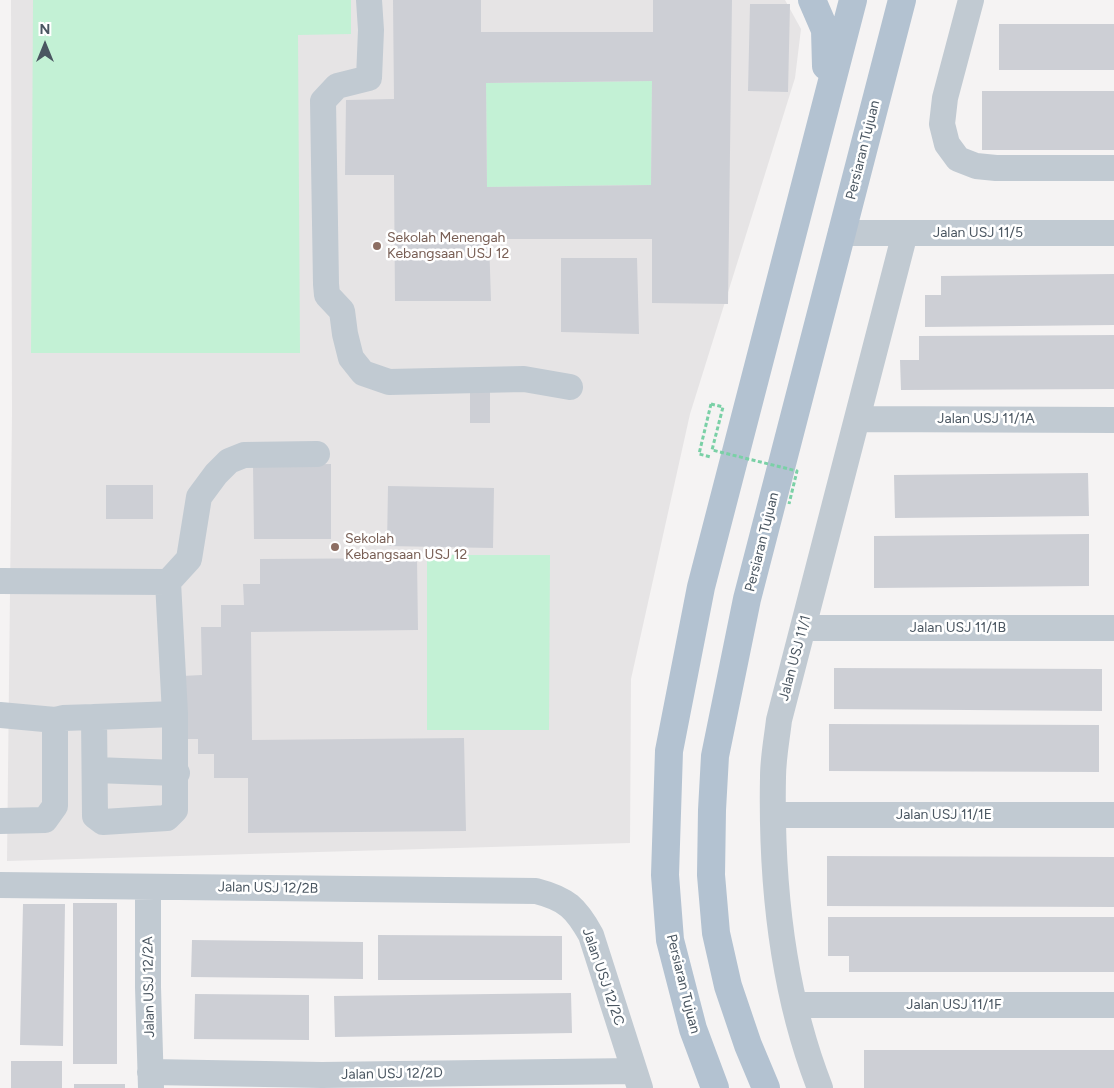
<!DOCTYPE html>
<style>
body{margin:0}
#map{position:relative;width:1114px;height:1088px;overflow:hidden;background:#f5f3f3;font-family:Figtree,sans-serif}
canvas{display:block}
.north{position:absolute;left:20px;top:20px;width:50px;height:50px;-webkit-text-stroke:4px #fff;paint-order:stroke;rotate:0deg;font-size:14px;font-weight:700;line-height:20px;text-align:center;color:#4a5661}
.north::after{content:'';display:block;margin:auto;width:18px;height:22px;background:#4a5661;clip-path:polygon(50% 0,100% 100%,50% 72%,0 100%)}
</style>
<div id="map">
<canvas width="1114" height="1088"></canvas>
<div class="north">N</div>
</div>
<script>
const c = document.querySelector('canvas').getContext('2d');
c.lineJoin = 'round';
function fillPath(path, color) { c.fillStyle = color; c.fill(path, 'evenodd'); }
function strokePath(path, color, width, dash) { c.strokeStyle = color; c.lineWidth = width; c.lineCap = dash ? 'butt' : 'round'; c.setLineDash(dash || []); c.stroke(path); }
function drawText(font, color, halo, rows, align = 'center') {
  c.font = font + ' Figtree,sans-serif'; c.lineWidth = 5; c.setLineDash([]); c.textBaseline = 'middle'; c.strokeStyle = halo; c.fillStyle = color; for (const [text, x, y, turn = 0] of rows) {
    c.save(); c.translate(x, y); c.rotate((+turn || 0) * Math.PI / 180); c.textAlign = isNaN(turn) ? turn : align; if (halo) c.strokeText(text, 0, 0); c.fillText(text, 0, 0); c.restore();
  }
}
fillPath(new Path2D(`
 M11 0H785L801 29 795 78 690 414 631 679 630 843 7 861 12 414Z`), '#e6e4e5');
fillPath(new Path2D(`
 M33 0H351V34L298 35 300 353H31Z
 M652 81 651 185 487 187 486 83Z
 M427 555H550L549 730H427Z`), '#c3f1d5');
fillPath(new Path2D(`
 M393 0H481V32H653V0H732L728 304 652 303V239H489L491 301H395L394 175H345L346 100 394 99ZM652 81 651 185 487 187 486 83Z
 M750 4H790L788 92 748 91Z
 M999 24H1114V70H999Z
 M982 91H1114V150H982Z
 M561 258H637L639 334 561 332Z
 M1114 274V325L925 327V295H941V276Z
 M1114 335V389L901 390 900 360H919V336Z
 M470 392H490V423H470Z
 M331 464V539H254L253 465Z
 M1088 473 1089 516 895 518 894 475Z
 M106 485H153V519H106Z
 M388 486 494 488 493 548 387 546Z
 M1089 534V586L874 588V536Z
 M417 558 418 630 251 632 252 740 464 738 466 831 248 833V778H214V754H198V739H183L182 676 202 675 201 627H221V605H244L243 584H260V559Z
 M834 668 1102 669V711L834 709Z
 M829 724 1099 725V772L829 771Z
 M827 856 1114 857V907L827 906Z
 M73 903H117V1064H73Z
 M23 904H65L63 1046 20 1045Z
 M828 917H1114V972H849V956H828Z
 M378 935 562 936V980H378Z
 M192 940 363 942V979L191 977Z
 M571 993 572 1033 335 1037 334 996Z
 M195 994 309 995V1040L194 1039Z
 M864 1050H1114V1088H864Z
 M11 1061H62V1088H11Z
 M74 1084H125V1088H74Z`), '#cdcfd5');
strokePath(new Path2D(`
 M711 404 699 454 711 457`), '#7ad0a6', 3, [4, 2.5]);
strokePath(new Path2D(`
 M369 0 371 30 369 78 337 86 323 101 326 284 327 295 342 311 345 334 351 358 363 373 389 382 524 379 570 387
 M971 0 945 98 942 124 947 144 958 159 976 166 996 168H1114
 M841 233H1114
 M858 419 1114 420
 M0 581 168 582
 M803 628H1114
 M175 714 94 717 95 816 103 822 167 818 175 810V714L168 582 189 559 199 497 216 474 229 461 244 455 317 454
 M0 715 55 720
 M95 770 177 773
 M774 815H1114
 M0 821 45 820 55 806V720L63 718 94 717
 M0 885 536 891C567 899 576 908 591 935L640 1088
 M148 887V987L151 1088
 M795 1005H1114
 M150 1072 322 1075 634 1071
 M820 1088C782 991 771 880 773 777 773 758 777 738 779 720L905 233`), '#c1cad2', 26);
strokePath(new Path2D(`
 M812 0 825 30 826 66
 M715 1088 693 1029 670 940 665 875 669 751 701 587 853 0
 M766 1088 748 1045 728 986 716 933 711 875 712 810 715 756 747 599 902 0`), '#b3c2d1', 28);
strokePath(new Path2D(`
 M711 404 723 407 712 450 797 471 789 504`), '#7ad0a6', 3, [4, 2.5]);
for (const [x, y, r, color] of [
 [377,246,5,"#8d6e63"],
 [335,547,5,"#8d6e63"]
]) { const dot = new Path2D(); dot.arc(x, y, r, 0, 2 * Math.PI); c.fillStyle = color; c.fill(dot); strokePath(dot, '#fff', 2); }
drawText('14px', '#4a5661', '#fff', [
 ["Persiaran Tujuan",863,150,-76],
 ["Jalan USJ 11/5",978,233],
 ["Jalan USJ 11/1A",986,419],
 ["Persiaran Tujuan",762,542,-76],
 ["Jalan USJ 11/1B",958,628],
 ["Jalan USJ 11/1",795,658,-75],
 ["Jalan USJ 11/1E",944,815],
 ["Jalan USJ 12/2B",268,888,1],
 ["Jalan USJ 12/2C",603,977,71],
 ["Persiaran Tujuan",683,984,76],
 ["Jalan USJ 12/2A",149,987,-91],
 ["Jalan USJ 11/1F",954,1005],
 ["Jalan USJ 12/2D",392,1074,-1]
]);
drawText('14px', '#785e54', '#fff', [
 ["Sekolah Menengah",387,238],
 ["Kebangsaan USJ 12",387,254],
 ["Sekolah",345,539],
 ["Kebangsaan USJ 12",345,555]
], 'left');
</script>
